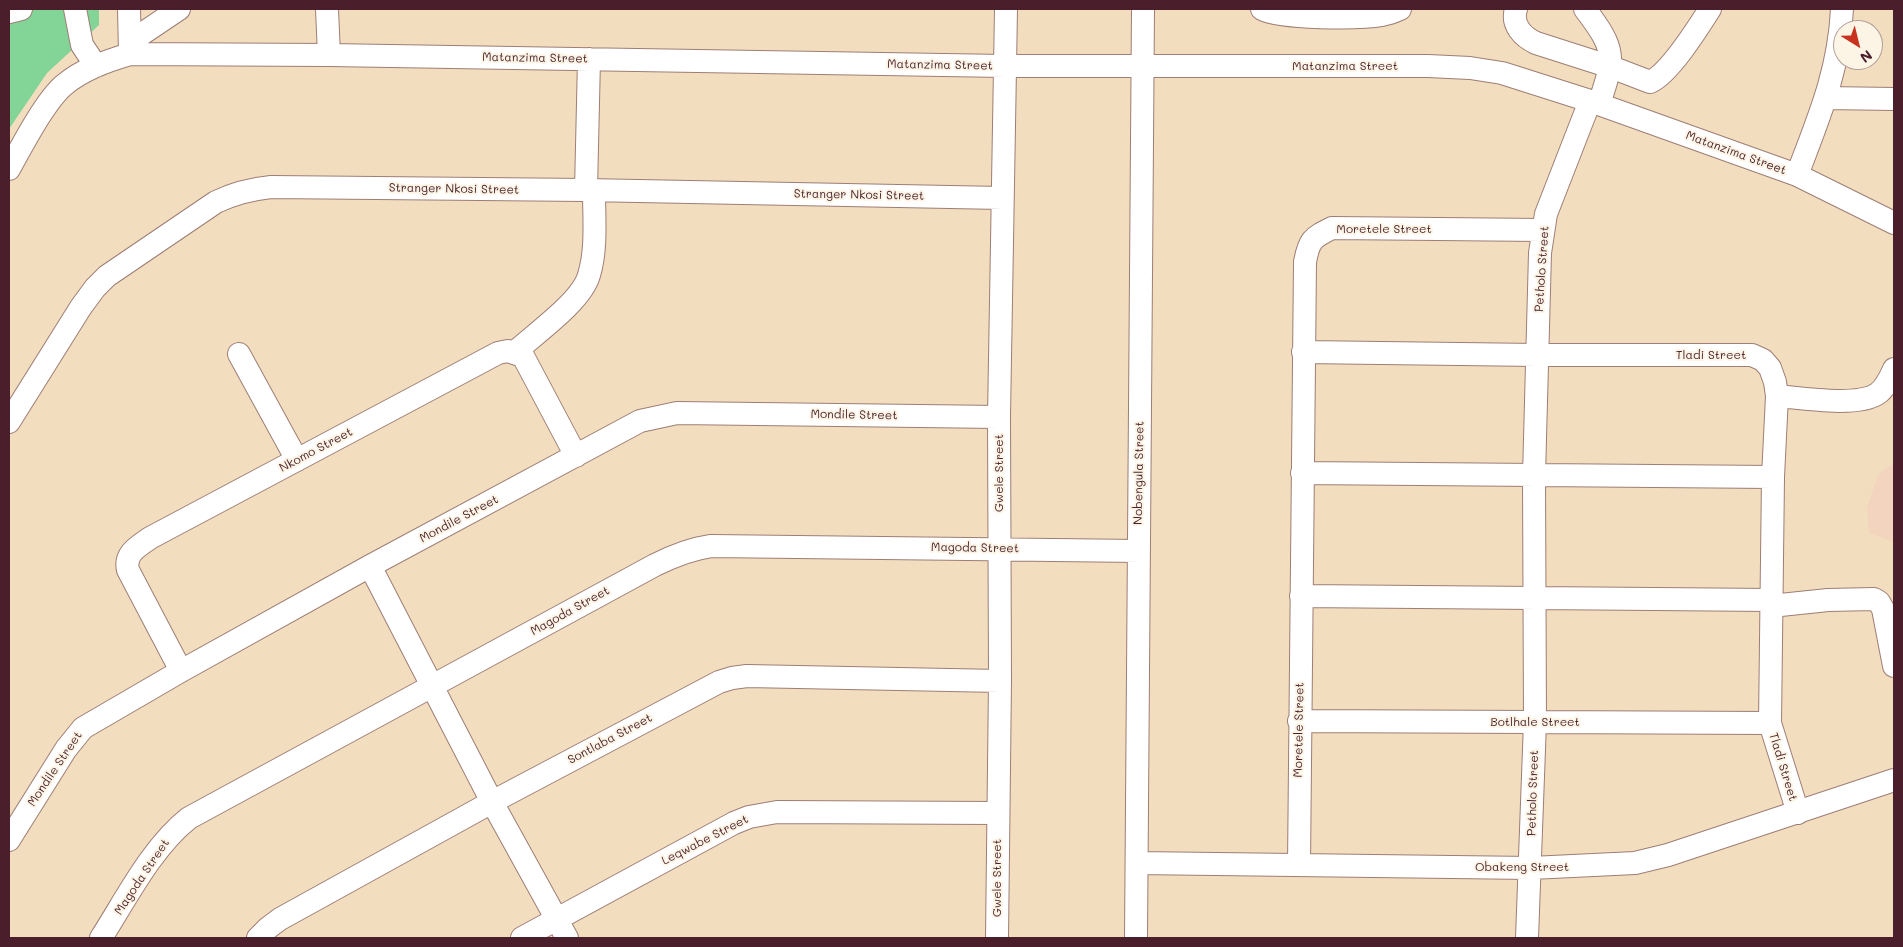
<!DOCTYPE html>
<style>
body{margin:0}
#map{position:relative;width:1903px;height:947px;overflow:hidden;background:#f2ddbf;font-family:Mali,sans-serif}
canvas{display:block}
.frame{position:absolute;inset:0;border:10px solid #4a1f2b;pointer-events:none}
.north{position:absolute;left:1833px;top:20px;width:50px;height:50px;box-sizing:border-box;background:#fcf5e5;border:1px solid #b59f9b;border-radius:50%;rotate:144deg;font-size:14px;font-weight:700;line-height:20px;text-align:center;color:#4a1f2b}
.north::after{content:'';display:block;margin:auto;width:18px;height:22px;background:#c8321e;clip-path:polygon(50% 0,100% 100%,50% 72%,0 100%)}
</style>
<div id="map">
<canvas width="1903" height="947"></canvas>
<div class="frame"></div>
<div class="north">N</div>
</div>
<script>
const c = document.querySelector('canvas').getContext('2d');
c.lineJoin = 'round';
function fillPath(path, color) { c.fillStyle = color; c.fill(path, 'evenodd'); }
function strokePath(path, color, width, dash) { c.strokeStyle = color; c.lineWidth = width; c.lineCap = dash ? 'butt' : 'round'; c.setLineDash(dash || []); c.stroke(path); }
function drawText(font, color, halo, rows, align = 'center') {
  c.font = font + ' Mali,sans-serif'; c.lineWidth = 4; c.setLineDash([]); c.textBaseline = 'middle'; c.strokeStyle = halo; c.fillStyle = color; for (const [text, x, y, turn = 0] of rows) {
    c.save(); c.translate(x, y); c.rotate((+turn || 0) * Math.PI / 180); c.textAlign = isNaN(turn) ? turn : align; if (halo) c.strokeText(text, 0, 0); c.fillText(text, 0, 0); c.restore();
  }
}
fillPath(new Path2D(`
 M1894 463V542L1869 533 1867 507 1878 475Z`), '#f3d4bf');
fillPath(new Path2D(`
 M9 9H99V25L47 73 9 129Z`), '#82d596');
const minor = new Path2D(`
 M75 9 82 45 96 66
 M129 9 130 53
 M327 9 329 55
 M1262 9C1280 19 1360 19 1382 15 1388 14 1394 12 1400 9
 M1516 9C1511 25 1523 37 1536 43L1611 67 1650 82C1669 74 1698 28 1710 9
 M1585 9C1616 50 1615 56 1599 104
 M9 12 21 9
 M130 42 179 9
 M1826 98 1894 99
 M9 169C22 146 45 101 64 85 83 69 107 61 130 54L329 55 1005 66H1428L1470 68 1502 73 1590 101 1797 175 1894 223
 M1797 175C1819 117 1839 71 1842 9
 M586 190 589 59
 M515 352C536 333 582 301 589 275 597 249 594 218 594 191
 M1303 352 1538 355H1752L1763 360 1770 368 1775 382 1777 396 1773 477 1770 723 1798 813
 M239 354 297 460
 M1777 396C1801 398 1857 407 1877 394 1885 389 1890 378 1894 369
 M9 422 81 307 95 288 107 276 216 202C235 193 251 189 271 187L586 190 1002 198
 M1302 473 1773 477
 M370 566 492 802 567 938
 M1301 596 1771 600
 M1771 606 1828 600 1874 599 1879 602 1883 609 1894 666
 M181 671 128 570C124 553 139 546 150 538L498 353 508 351 523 356 576 456
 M1299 721 1770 723
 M9 840 66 749 83 728 181 671 370 566 640 421 677 413 999 417
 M1137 863 1531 868 1635 863 1668 855 1894 780
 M1299 865 1305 262C1309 240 1312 238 1332 228L1543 230
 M101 938C126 899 152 847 189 818L655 565C673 556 690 549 711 546L1139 551
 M258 938 268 928 280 919 492 802 719 682 732 678 747 676 1000 681
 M522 938 734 823 749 817 777 812 997 813
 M997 938 1000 681 999 417 1006 9
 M1136 938 1143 9
 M1527 938 1535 722 1534 476 1540 253 1546 214 1590 101`);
strokePath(minor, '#9e7e75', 24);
strokePath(minor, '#fff', 22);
drawText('12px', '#4a1f2b', '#fcf5e5', [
 ["Matanzima Street",535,58,1],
 ["Matanzima Street",940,65,1],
 ["Matanzima Street",1345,66],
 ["Matanzima Street",1736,153,20],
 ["Stranger Nkosi Street",454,189,1],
 ["Stranger Nkosi Street",859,195,1],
 ["Moretele Street",1384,229],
 ["Petholo Street",1542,269,-86],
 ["Tladi Street",1711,355],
 ["Mondile Street",854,415,1],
 ["Nkomo Street",316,450,-28],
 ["Gwele Street",999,473,-90],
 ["Nobengula Street",1139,473,-89],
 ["Mondile Street",459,519,-28],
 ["Magoda Street",975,548,1],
 ["Magoda Street",570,611,-29],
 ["Botlhale Street",1535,722],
 ["Moretele Street",1299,730,-89],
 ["Sontlaba Street",610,739,-28],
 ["Tladi Street",1783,767,73],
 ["Mondile Street",55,769,-56],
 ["Petholo Street",1533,793,-88],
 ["Leqwabe Street",705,840,-27],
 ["Obakeng Street",1522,867],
 ["Magoda Street",142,877,-56],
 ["Gwele Street",997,878,-90]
]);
</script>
